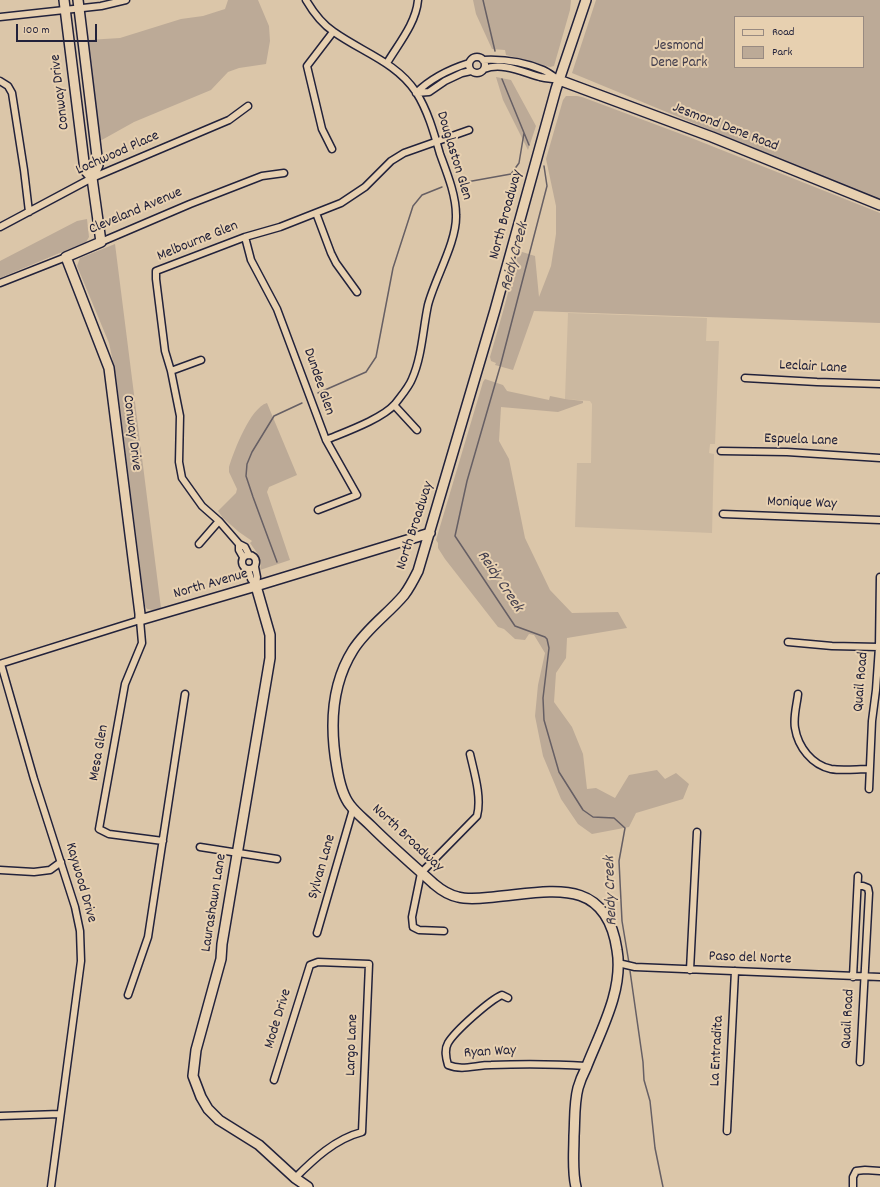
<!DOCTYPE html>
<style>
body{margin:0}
#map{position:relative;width:880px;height:1187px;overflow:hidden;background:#dbc6a9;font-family:Dekko,sans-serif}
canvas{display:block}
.legend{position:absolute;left:734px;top:16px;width:130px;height:52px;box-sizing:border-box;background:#e7d0b0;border:1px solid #988a81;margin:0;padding:5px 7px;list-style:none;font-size:12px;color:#22223b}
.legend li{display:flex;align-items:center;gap:8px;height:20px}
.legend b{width:20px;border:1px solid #988a81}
.scale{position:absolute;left:16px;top:24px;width:81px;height:18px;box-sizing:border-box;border:2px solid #22223b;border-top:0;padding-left:5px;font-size:12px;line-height:14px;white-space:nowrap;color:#22223b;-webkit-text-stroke:3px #e7d0b0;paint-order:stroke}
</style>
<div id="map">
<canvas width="880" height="1187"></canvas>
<ul class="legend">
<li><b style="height:5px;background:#e7d0b0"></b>Road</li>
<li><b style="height:11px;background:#bcaa97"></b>Park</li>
</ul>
<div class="scale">100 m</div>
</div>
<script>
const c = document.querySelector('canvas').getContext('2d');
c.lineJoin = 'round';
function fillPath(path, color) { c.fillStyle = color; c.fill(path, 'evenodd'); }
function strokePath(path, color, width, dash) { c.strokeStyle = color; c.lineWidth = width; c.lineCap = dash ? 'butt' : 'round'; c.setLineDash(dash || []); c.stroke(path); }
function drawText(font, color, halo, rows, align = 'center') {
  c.font = font + ' Dekko,sans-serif'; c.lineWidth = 4; c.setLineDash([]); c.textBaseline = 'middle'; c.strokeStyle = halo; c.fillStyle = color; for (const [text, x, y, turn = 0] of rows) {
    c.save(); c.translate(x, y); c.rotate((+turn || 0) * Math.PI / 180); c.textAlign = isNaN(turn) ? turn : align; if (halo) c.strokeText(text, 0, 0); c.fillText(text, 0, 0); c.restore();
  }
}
fillPath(new Path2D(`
 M568 313 707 318 706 341H719L715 444H710L709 453 714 454 712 533 575 527 577 463H591L592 407V404L590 401 565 399Z`), '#cbb8a0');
fillPath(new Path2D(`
 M228 0H258L269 26 270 41 266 64 239 68 228 72 211 90 134 122 100 141 88 40 120 38 181 19 203 16 225 9Z
 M473 0H571L570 10 554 66 550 67 506 55 505 50 492 49 476 14Z
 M596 0H880V200L572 73ZM735 17H863V67H735Z
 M496 77 511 80 536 126 528 150 503 100Z
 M566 96H577L582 97 689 137 880 213V323L534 311 513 370 495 365 496 363 491 361 490 357 504 308 519 251 535 256 539 297 551 266 556 234V206L546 159 563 100Z
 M87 219 89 237 86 242 0 278V261L77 221Z
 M115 244 161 608 153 610 147 609 145 606 116 376 109 343 77 266 80 258Z
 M485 379 503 385 507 391 549 400 550 396 565 399 583 401V403L558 412 501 407 499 441 509 459 525 538 550 590 572 613 618 612 627 628 567 638 566 658 556 673 554 702 572 727 583 754 587 789 596 788 615 798 629 775 657 770 665 779 676 773 689 784 683 799 636 813 629 827 592 834 578 824 561 799 543 756 535 716 538 685 545 653 534 635 529 634 525 640 515 639 504 629 498 627 445 559 438 548V543L436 540 483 382Z
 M267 403 297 475 269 487 267 492 290 560 260 570C263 558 256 552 250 543L252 541 239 532 223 518 218 511 236 493 237 489 229 472V467C234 451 250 408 267 403Z`), '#bcaa97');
strokePath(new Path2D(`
 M483 0 495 51
 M502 79 529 145
 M544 166 547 186 500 367 467 481 455 536 515 626 545 637 547 639 549 648 543 698 544 720 559 772 583 810 593 817 614 818 625 828 619 861 622 921 629 963
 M461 183 511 174 519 163 524 133
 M318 393 366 372 376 357 393 268 413 206 422 195 442 187
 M277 562 253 497 246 476 247 464 252 452 274 416 302 403
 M630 971 643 1062 644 1080 650 1101 655 1148 663 1187`), '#665f64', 1.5);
const street = new Path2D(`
 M306 0C313 12 322 24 334 32 362 52 396 62 416 92 428 111 434 133 440 154 447 173 456 195 456 215 457 242 435 278 428 305 423 328 422 357 412 379 409 387 401 396 395 404 382 419 345 432 326 440
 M0 17 101 6 126 0
 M469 65a8 8 0 1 1 16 0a8 8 0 1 1-16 0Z
 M483 60C503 59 524 62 543 70 548 72 554 77 559 80
 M387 63C399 43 416 23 418 0
 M484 69C502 62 522 72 540 77 545 78 550 79 555 79
 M0 81 8 86 12 93 24 170 29 212
 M416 93C431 78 450 69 469 63
 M416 93 429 92 445 81 462 73 471 71
 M332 149 322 129 307 66 333 32
 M316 213 331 253 336 263 357 292
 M0 227 92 178 229 120 248 106
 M245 237 251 260 277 309 326 440 357 495 318 510
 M101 242 190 204 262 176 284 173
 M0 283 66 257
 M171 371 201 360
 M745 378 817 382 880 384
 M394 405 417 430
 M721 451 787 452 880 458
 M723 514 880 520
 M199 544 219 521
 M239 544V550L243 557
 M242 562a7 7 0 1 1 14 0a7 7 0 1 1-14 0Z
 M249 555 245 547 239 544 219 521 202 506 182 478 179 462 180 416 171 371 165 351 156 279V271L245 237 280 227 341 203 365 187 391 161 404 153 469 130
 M255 567 257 577 256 586
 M248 569 251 579 256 586
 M788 642 832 646 879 647
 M0 664 140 620 142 643 125 684 99 829 109 834 163 841
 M1 664 34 779 75 907 80 931 81 961 51 1187
 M798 694C797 704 793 717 795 728 798 747 812 765 831 769 843 771 857 769 869 769
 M869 789 872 721 876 690 879 647 880 577
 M200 847 277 859
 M0 870 34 872 50 870 61 862
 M858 886H863L868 888 869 893 860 1062
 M444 931 419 930 413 927 412 917 421 873 477 816C482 797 474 772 470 754
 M317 933 353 809
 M618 963 635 967 880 977
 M690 970 697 832
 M853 977 858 876
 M128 995 148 937 185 694
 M508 998 502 995C490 1000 455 1031 448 1043 444 1050 446 1058 448 1065 462 1071 476 1065 491 1065 523 1064 554 1064 586 1066
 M274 1080 310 965 318 962 369 964 362 1132C335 1139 314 1159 295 1178
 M0 1116 60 1114
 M727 1131 735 971
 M853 1187V1177L856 1171 865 1170 880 1171`);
const secondary = new Path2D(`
 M64 0 85 170 92 178 101 242 66 257 109 368 140 614V620L256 586 430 533
 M78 0 98 165 92 178
 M559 80 712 137 880 205
 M256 586 270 635V658L222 944 221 959 196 1050 193 1076 201 1097 208 1109 219 1120 259 1145 295 1178 308 1187
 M576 1187C572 1171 574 1153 574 1136 575 1120 574 1103 578 1088 580 1081 583 1074 586 1068 600 1032 624 990 617 950 606 875 550 892 494 897 482 898 469 900 458 897 449 895 441 890 434 884 413 865 391 846 371 826 364 819 356 813 350 805 342 795 339 780 337 768 330 729 331 685 353 650 367 628 388 614 404 595 410 587 414 579 418 571L495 310 556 89 586 0`);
strokePath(street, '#22223b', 9);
strokePath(secondary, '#22223b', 12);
strokePath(street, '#e7d0b0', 6);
strokePath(secondary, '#e7d0b0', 9);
drawText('15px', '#413d4d', '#e7d0b0', [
 ["Jesmond",679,47],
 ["Dene Park",679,64]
]);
drawText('15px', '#22223b', '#e7d0b0', [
 ["Conway Drive",61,92,-97],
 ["Jesmond Dene Road",725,128,21],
 ["Lochwood Place",118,154,-24],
 ["Douglaston Glen",453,156,73],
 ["Cleveland Avenue",136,212,-23],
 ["North Broadway",507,215,-75],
 ["Melbourne Glen",198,242,-22],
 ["Leclair Lane",813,368,3],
 ["Dundee Glen",318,382,71],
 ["Conway Drive",131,433,83],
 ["Espuela Lane",801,441,2],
 ["Monique Way",802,504,2],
 ["North Broadway",416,526,-72],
 ["North Avenue",211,585,-16],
 ["Quail Road",862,682,-85],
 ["Mesa Glen",100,753,-80],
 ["North Broadway",407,839,43],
 ["Sylvan Lane",323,867,-74],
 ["Kaywood Drive",80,883,74],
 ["Laurashawn Lane",215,903,-81],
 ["Paso del Norte",750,959,2],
 ["Mode Drive",279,1019,-73],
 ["Quail Road",849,1019,-87],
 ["Largo Lane",353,1045,-88],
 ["La Entradita",718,1051,-87],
 ["Ryan Way",490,1053,-3]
]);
drawText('italic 16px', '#44404f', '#e7d0b0', [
 ["Reidy Creek",516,257,-75],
 ["Reidy Creek",499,582,56],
 ["Reidy Creek",612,891,-92]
]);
</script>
